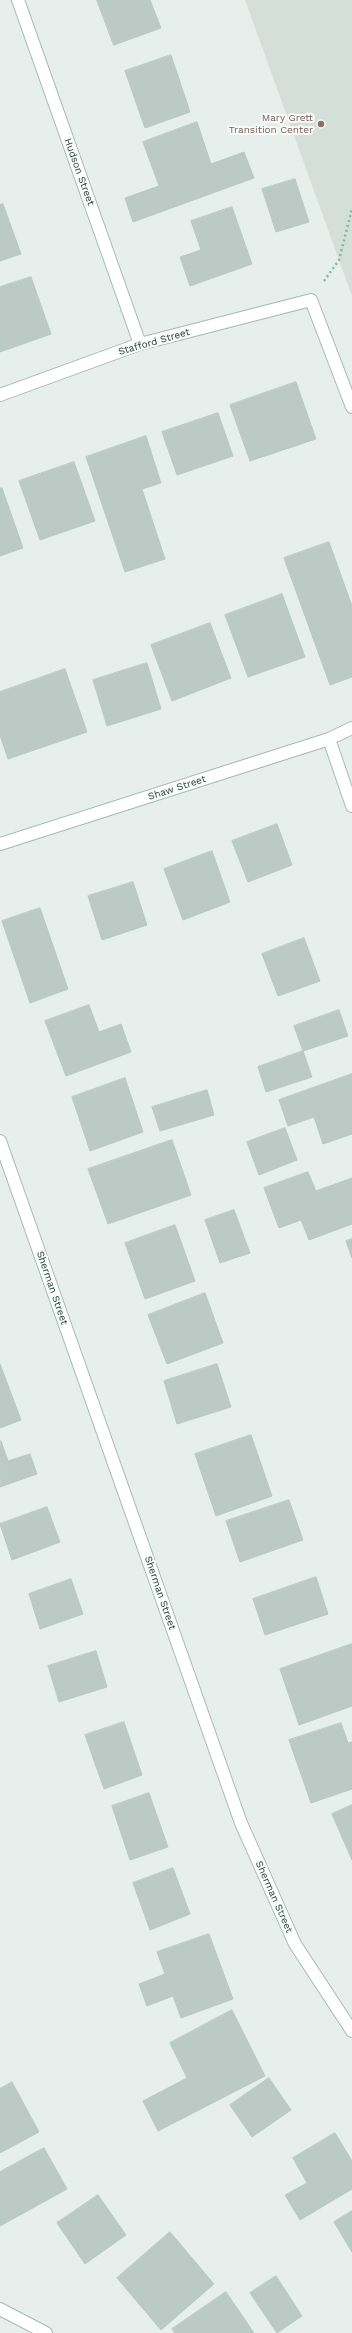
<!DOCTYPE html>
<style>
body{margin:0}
canvas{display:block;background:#e6efeb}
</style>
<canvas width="352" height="2333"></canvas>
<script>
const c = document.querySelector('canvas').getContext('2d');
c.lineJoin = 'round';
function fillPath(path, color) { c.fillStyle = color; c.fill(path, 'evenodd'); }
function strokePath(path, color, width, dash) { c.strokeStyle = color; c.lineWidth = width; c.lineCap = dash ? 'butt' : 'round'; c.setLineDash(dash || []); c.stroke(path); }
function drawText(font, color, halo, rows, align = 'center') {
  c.font = font + ' "Work Sans",sans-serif'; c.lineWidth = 4; c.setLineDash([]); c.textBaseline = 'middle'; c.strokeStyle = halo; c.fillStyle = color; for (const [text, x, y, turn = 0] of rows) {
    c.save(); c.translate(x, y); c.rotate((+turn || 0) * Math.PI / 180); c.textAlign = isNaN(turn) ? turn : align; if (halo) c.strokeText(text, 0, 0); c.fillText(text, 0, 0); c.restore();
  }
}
fillPath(new Path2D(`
 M245 0H352V296L335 249Z`), '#d4dfda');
const building = new Path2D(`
 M97 0H150L161 28 114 45Z
 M171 55 190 112 145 128 125 71Z
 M197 122 211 164 244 152 254 178 133 222 125 198 159 186 143 142Z
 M295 179 309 222 276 232 262 189Z
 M3 204 21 254 0 261V205Z
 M232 207 252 264 190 286 180 257 201 250 191 221Z
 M31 277 51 334 0 352V287Z
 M296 382 316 439 250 461 230 405Z
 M218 413 233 456 177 475 162 432Z
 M146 436 161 483 142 489 165 559 125 572 86 457Z
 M74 462 95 521 40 540 19 481Z
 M2 488 23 548 0 556V489Z
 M329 542 352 606V677L330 685 284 558Z
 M282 594 305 657 248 677 225 615Z
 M210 623 231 678 172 701 151 645Z
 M147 663 161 709 107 726 93 680Z
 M65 669 87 732 8 759 0 735V692Z
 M277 824 292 865 248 882 232 841Z
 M212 851 230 902 183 920 164 869Z
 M133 882 147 925 102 940 88 896Z
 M40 908 68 989 30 1003 2 921Z
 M304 938 320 981 278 996 262 954Z
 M89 1005 99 1032 121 1024 131 1052 66 1076 45 1021Z
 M339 1010 348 1036 303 1051 294 1026Z
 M303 1051 312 1077 266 1092 258 1067Z
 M352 1074V1134L323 1144 314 1117 288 1126 279 1100Z
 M125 1078 143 1132 90 1151 72 1097Z
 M207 1090 214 1115 160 1131 152 1107Z
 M285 1128 297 1160 259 1175 247 1142Z
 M172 1140 191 1195 108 1224 88 1169Z
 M308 1172 316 1191 352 1178V1224L309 1240 301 1220 279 1228 264 1188Z
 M234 1210 250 1253 220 1263 205 1220Z
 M175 1225 195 1281 145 1299 125 1243Z
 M352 1239V1258L346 1241Z
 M205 1293 223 1343 167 1364 148 1315Z
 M0 1364 21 1420 0 1428Z
 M217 1364 231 1407 177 1424 164 1381Z
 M251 1435 272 1496 216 1516 195 1454Z
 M1 1441 8 1461 30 1454 37 1474 0 1487Z
 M289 1500 303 1540 240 1562 226 1521Z
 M47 1507 60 1542 12 1560 0 1524Z
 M316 1577 328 1614 265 1635 253 1599Z
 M71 1579 83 1614 40 1629 29 1594Z
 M352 1644V1706L299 1725 280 1669Z
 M96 1651 107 1687 59 1702 48 1666Z
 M124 1722 142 1775 104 1789 85 1735Z
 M341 1723 348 1743 352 1742V1789L311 1803 289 1740Z
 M149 1793 168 1847 130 1860 112 1806Z
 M352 1805V1860L332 1814Z
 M173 1868 190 1914 150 1930 133 1883Z
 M209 1934 233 1999 181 2018 173 1996 147 2006 139 1984 165 1974 157 1952Z
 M232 2010 265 2076 158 2131 143 2101 187 2078 170 2043Z
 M269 2078 291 2110 252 2137 230 2105Z
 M12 2082 39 2132 0 2153V2089Z
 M335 2133 352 2161V2189L300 2220 285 2195 307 2183 293 2158Z
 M44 2148 67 2189 0 2226V2172Z
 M98 2195 126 2235 85 2264 57 2223Z
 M352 2211V2252L334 2222Z
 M170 2232 214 2284 161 2330 117 2278Z
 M276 2276 302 2316 277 2333 250 2293Z
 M226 2292 254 2333H175L172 2329Z`);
fillPath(building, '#bbcac4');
strokePath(building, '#b8c9c2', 1);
const minor = new Path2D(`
 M18 0 140 344
 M0 395 140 344 311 300 352 407
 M329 739 352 806
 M0 844 329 739 352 728
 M0 1141 241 1823 295 1944 352 2031
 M0 2309 46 2333`);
strokePath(minor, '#a8b8b2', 14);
strokePath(new Path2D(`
 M324 281 339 260 352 209`), '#86b3a5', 2.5, [2, 3]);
strokePath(minor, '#fff', 12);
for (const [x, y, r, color] of [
 [321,124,4,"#8d6e63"]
]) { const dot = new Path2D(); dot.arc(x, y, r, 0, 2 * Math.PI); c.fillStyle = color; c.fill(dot); strokePath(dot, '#f7fbf9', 1.5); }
drawText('10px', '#785e54', '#f7fbf9', [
 ["Mary Grett",313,118],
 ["Transition Center",313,130]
], 'right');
drawText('10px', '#24423a', '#f7fbf9', [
 ["Hudson Street",79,172,70],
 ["Stafford Street",154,342,-16],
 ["Shaw Street",177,788,-18],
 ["Sherman Street",52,1288,71],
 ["Sherman Street",160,1593,71],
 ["Sherman Street",274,1897,66]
]);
</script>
